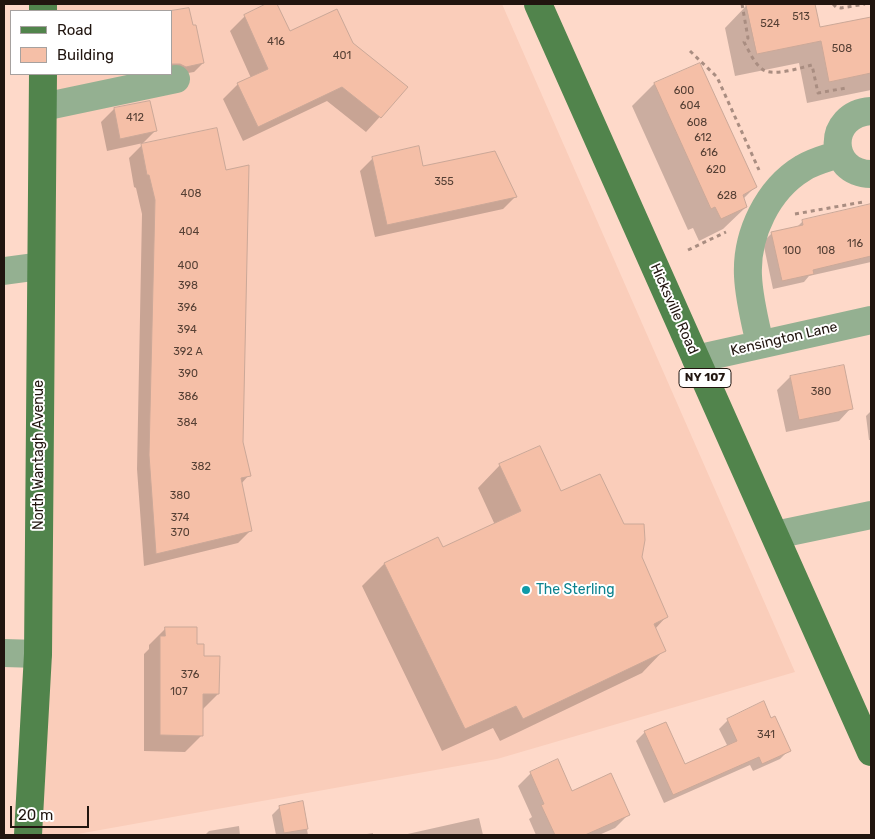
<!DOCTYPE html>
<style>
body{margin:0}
#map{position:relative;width:875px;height:839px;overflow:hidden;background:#fed9c9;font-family:Rubik,sans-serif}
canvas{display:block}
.frame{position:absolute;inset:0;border:5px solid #21150f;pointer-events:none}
.legend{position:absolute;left:10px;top:10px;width:162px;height:65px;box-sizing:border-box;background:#fff;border:1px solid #a6a19f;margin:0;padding:6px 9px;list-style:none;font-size:15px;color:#21150f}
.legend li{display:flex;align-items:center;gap:10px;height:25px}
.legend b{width:25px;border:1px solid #a6a19f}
.scale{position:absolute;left:10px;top:806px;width:79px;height:22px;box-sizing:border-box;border:2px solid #21150f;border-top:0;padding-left:6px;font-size:15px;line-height:18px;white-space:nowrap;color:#21150f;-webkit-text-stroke:4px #fff;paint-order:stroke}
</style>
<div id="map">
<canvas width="875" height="839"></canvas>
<div class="frame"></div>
<ul class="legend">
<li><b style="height:6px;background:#51844c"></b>Road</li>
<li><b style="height:14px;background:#f5bfa7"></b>Building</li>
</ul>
<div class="scale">20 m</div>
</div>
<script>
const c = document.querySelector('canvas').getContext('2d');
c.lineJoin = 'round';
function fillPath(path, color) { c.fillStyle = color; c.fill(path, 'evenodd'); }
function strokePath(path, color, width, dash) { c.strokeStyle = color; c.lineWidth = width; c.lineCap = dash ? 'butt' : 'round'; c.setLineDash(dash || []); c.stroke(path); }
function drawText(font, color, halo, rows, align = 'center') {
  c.font = font + ' Rubik,sans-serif'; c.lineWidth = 4; c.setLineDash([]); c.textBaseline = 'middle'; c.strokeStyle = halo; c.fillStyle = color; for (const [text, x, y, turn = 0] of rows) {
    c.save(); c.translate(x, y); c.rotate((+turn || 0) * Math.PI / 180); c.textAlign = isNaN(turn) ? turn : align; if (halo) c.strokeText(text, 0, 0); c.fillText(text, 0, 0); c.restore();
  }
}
fillPath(new Path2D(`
 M36 4H502L795 672 497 759 72 835H22L36 74H171V11H36Z`), '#facdba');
fillPath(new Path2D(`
 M269 4H276L290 33 352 44 406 88 366 132 327 101 243 141 223 99 238 84 251 78 230 31 245 16Z
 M754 4H814L819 29 871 18V90L807 103 799 63 735 76 725 28 747 5Z
 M171 13 203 63 194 72 176 75 171 72Z
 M700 65 756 186 743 199 746 207 723 229 699 241 693 228 688 230 632 106 654 84Z
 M114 109 156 130 143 143 107 151 101 122Z
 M142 145 242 442 249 475 241 484 251 530 238 543 144 566 137 469 142 214 136 188 134 187 129 158Z
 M373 158 423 168 516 196 503 209 375 237 360 171Z
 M871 206V262L809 276 804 282 773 289 763 242 772 233 796 228 803 221Z
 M790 377 851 408 839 421 786 432 777 390Z
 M871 411V440H869L866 416Z
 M500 465 560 493 666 617 655 629 664 650 642 673 500 741 493 728 442 751 362 586 384 564 443 549 495 525 478 488Z
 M166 628 196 645 218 694 202 710V735L185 752 144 751V654L149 649V645Z
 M728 720H771L789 750 780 759 753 771 750 765 664 803 636 741 645 732 684 766 728 747 719 729Z
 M531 773 572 793 628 815 615 828 599 835H536L529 819 532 817 518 786Z
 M302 803 308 835H276L272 815 280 807Z
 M479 818 483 835H403Z
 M239 826 240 835H205L209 831Z
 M373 833V835H361Z`), '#0003');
const building = new Path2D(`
 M266 4H277L290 31 337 9 353 43 408 87 381 118 342 87 258 127 237 83 268 69 244 15Z
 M746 4H815L820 27 871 17V73L829 82 821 41 757 54Z
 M189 8 193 25H196L204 63 186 67 180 64H171V11Z
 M700 63 757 187 743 195 747 207 721 219 715 207 711 209 654 83Z
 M150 101 157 131 120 139 114 108Z
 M217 128 226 170 249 165 243 442 251 476 241 478 252 531 156 554 149 455 155 200 149 175H147L141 144Z
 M419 146 423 166 495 151 517 197 387 225 372 157Z
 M871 204V256L813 270 814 274 782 281 771 232 803 225 802 220Z
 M844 365 853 409 799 420 790 376Z
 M540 446 561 491 600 474 624 524H644L645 540 642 557 668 617 654 624 666 651 523 719 516 706 465 729 384 563 438 537 443 547 521 511 499 464Z
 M165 627H197V644H204V656H220L219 694H203V736L160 735V636H165Z
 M764 701 771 718 775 716 791 751 762 764 759 757 673 795 644 731 666 722 685 764 737 741 727 719Z
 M558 759 572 791 611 773 630 815 585 835H555L541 805 544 804 530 772Z
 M303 801 308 829 284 833 279 806Z`);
fillPath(building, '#f5bfa7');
strokePath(building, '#cba898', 1);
strokePath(new Path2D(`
 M742 4 748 38 744 42C749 51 754 63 762 69 772 77 800 68 812 65L818 93 846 88
 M833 4 836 7 841 8 865 4
 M690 51 717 77 759 170
 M795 214 863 202
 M688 250 726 232`), '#a98d81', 3, [4, 4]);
strokePath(new Path2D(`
 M43 107 176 79
 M871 111C826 114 827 173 871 174
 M4 271 41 266
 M760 344C755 322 749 299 748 276 746 234 768 189 803 168 814 161 828 158 839 154
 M696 359 871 320
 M775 535 871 515
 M4 653 38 654`), '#94b091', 28);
strokePath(new Path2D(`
 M43 4V11
 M538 4 871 752
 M28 835 38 654 43 74`), '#51844c', 28);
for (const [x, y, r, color] of [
 [526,590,5,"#0f9aa8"]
]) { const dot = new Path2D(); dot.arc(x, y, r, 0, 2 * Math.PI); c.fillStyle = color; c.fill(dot); strokePath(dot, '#fff', 2); }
drawText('11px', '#564035', null, [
 ["513",801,17],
 ["524",770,24],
 ["416",276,42],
 ["508",842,49],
 ["401",342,56],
 ["600",684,91],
 ["604",690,106],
 ["412",135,118],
 ["608",697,123],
 ["612",703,138],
 ["616",709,153],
 ["620",716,170],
 ["355",444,182],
 ["408",191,194],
 ["628",727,196],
 ["404",189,232],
 ["116",855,244],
 ["100",792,251],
 ["108",826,251],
 ["400",188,266],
 ["398",188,286],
 ["396",187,308],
 ["394",187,330],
 ["392 A",188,352],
 ["390",188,374],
 ["380",821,392],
 ["386",188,397],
 ["384",187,423],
 ["382",201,467],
 ["380",180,496],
 ["374",180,518],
 ["370",180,533],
 ["376",190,675],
 ["107",179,692],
 ["341",766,735]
]);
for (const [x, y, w] of [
 [705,378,52]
]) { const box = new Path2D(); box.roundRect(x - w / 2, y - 9.5, w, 19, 4); c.fillStyle = '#fff'; c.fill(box); strokePath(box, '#21150f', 1); }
drawText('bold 12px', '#21150f', null, [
 ["NY 107",705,378]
]);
drawText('14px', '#21150f', '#fff', [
 ["Hicksville Road",674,309,66],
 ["Kensington Lane",784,339,-13],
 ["North Wantagh Avenue",39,455,-90]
]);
drawText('14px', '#0d838f', '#fff', [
 ["The Sterling",536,590]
], 'left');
</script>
